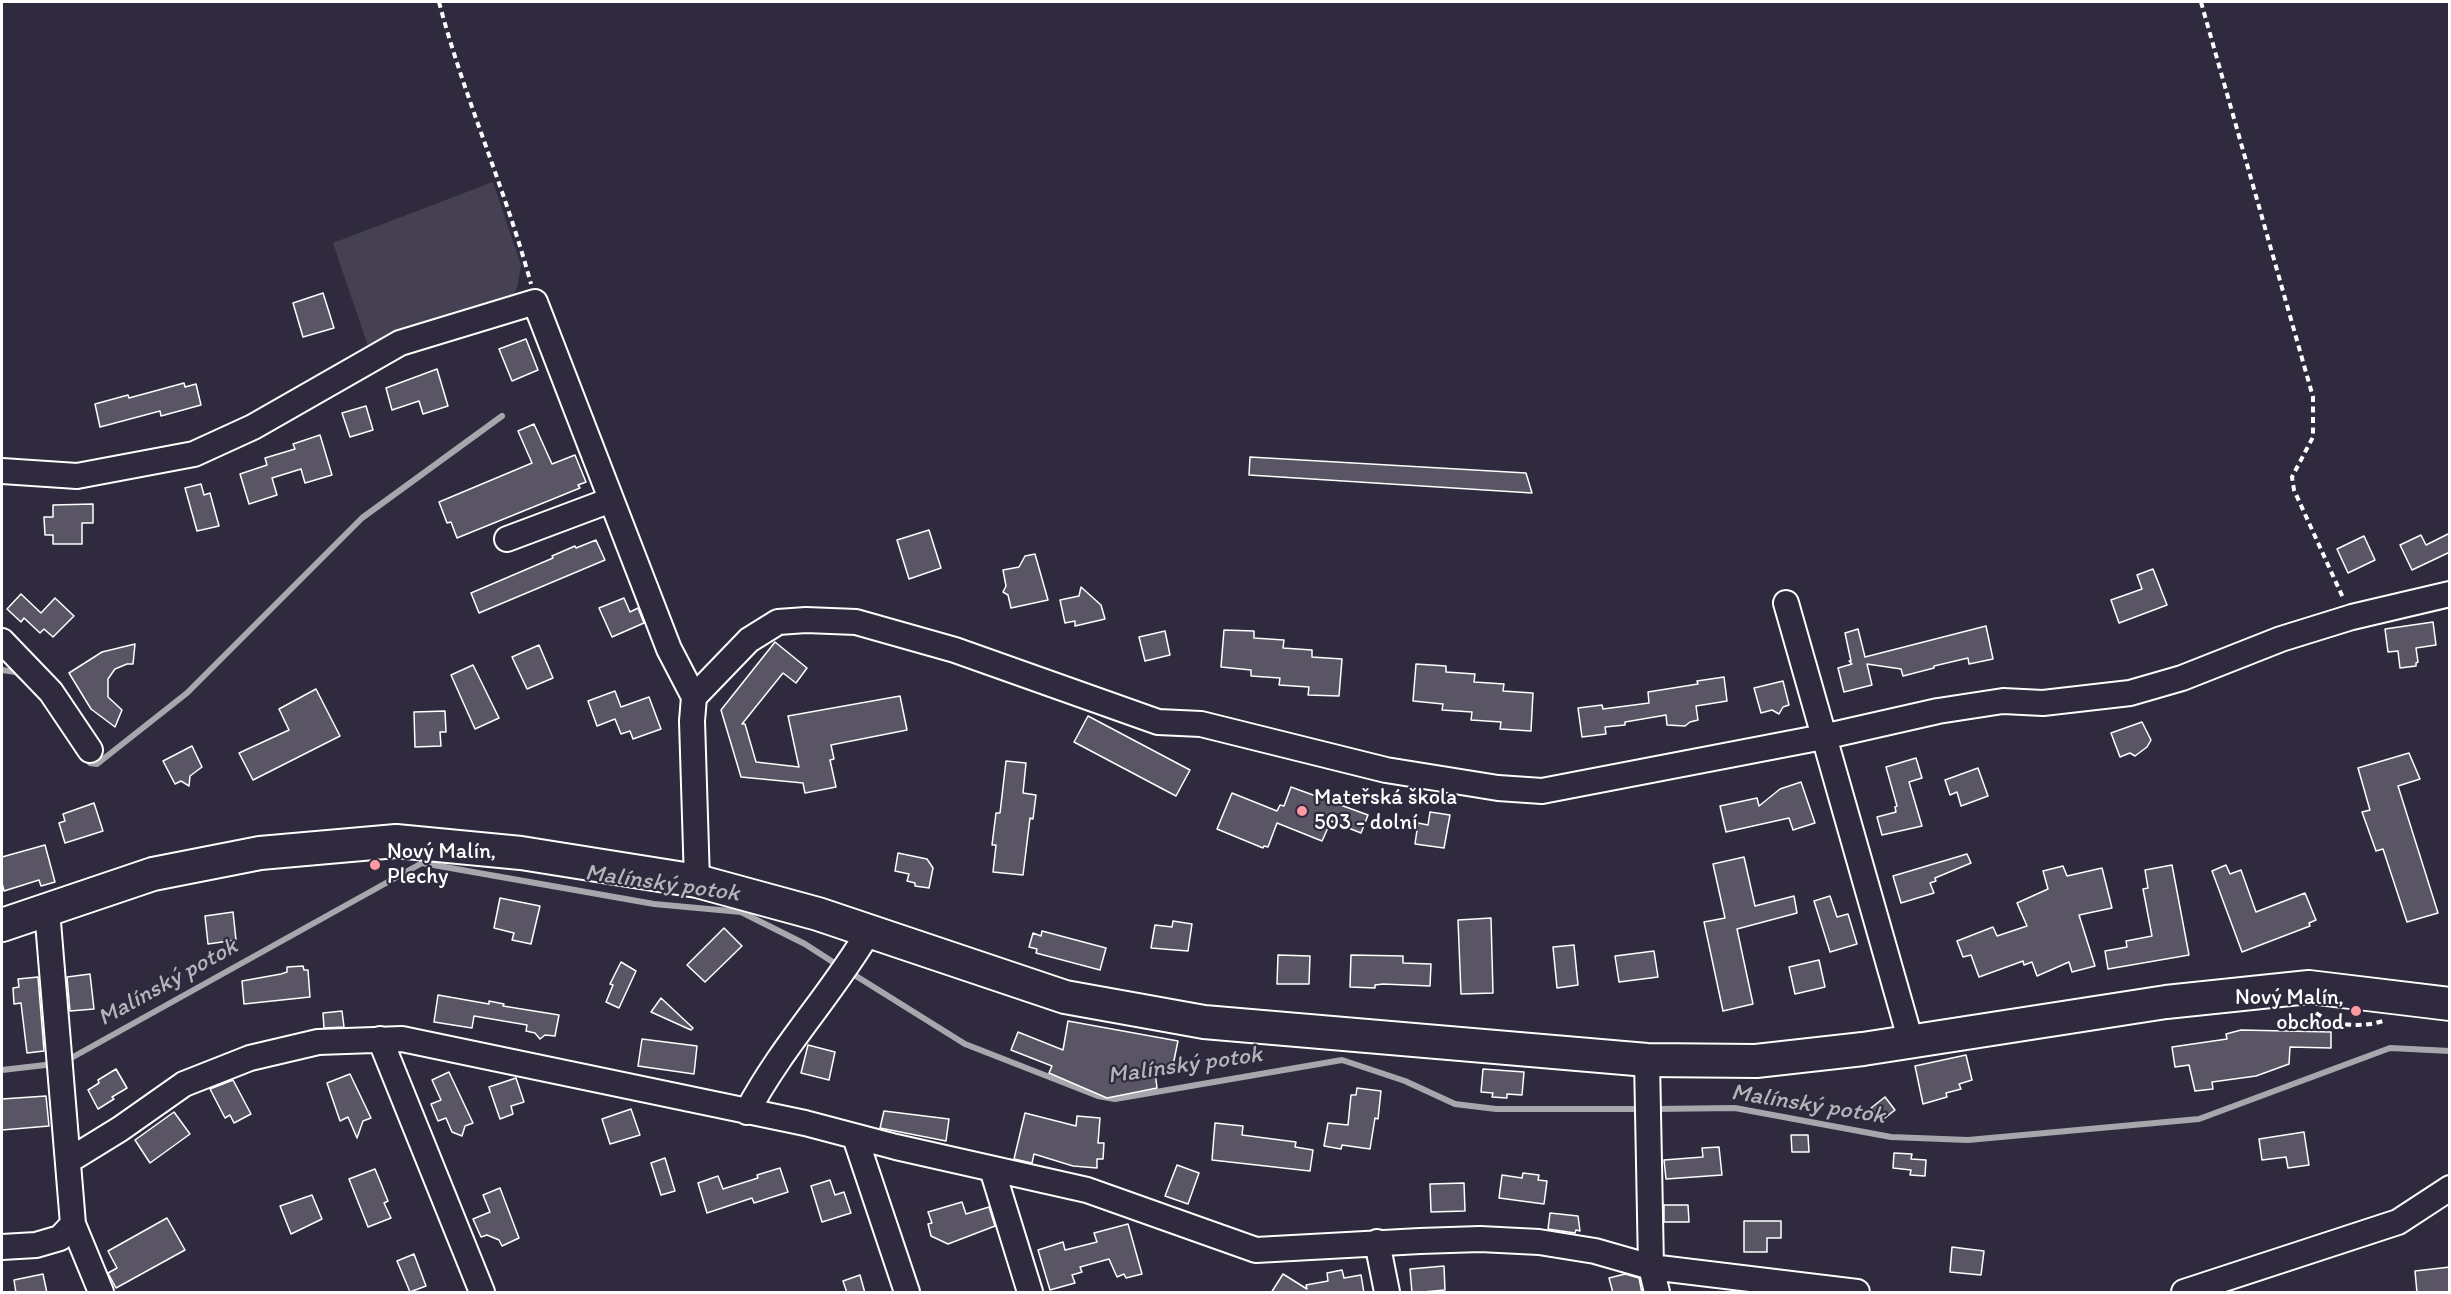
<!DOCTYPE html>
<meta charset="utf-8">
<style>
body{margin:0}
#map{position:relative;width:2451px;height:1294px;overflow:hidden;background:#2f2a3d;font-family:Itim,sans-serif}
canvas{display:block}
.frame{position:absolute;inset:0;border:3px solid #fff;pointer-events:none}
</style>
<div id="map">
<canvas width="2451" height="1294"></canvas>
<div class="frame"></div>
</div>
<script>
const c = document.querySelector('canvas').getContext('2d');
c.lineJoin = 'round';
function fillPath(path, color) { c.fillStyle = color; c.fill(path, 'evenodd'); }
function strokePath(path, color, width, dash) { c.strokeStyle = color; c.lineWidth = width; c.lineCap = dash ? 'butt' : 'round'; c.setLineDash(dash || []); c.stroke(path); }
function drawText(font, color, halo, rows, align = 'center') {
  c.font = font + ' Itim,sans-serif'; c.lineWidth = 4.5; c.setLineDash([]); c.textBaseline = 'middle'; c.strokeStyle = halo; c.fillStyle = color; for (const [text, x, y, turn = 0] of rows) {
    c.save(); c.translate(x, y); c.rotate((+turn || 0) * Math.PI / 180); c.textAlign = isNaN(turn) ? turn : align; if (halo) c.strokeText(text, 0, 0); c.fillText(text, 0, 0); c.restore();
  }
}
fillPath(new Path2D(`
 M493 182 521 265 517 288 510 300 369 349 333 243Z`), '#464152');
strokePath(new Path2D(`
 M2 670 16 672 20 676
 M85 756 90 763 97 764 187 693 362 518 502 416
 M848 971 965 1044 1098 1096 1115 1099 1342 1060 1405 1081 1455 1104 1496 1109H1643
 M64 1062 422 863 654 904 741 912 805 944 839 966
 M2 1070 54 1064
 M1654 1109 1735 1108 1891 1137 1968 1140 2199 1119 2390 1048 2450 1051`), '#a7a6ad', 6);
const building = new Path2D(`
 M323 293 334 328 303 337 293 303Z
 M526 339 538 370 512 381 499 349Z
 M437 369 448 406 423 414 419 401 392 410 386 388Z
 M184 383 185 387 196 384 201 405 161 416 160 411 100 427 95 404 128 395 129 398Z
 M366 406 373 430 350 437 342 413Z
 M534 424 552 464 575 455 586 482 578 485 580 488 457 538 451 522 447 523 439 502 532 463 518 431Z
 M320 435 332 475 305 483 301 469 272 478 277 495 249 504 240 474 267 465 265 458 295 449 293 444Z
 M1250 457 1526 473 1532 493 1249 475Z
 M201 484 204 495 210 493 219 526 197 531 185 488Z
 M93 504V523H82V544H53V535H45L44 517H53V505Z
 M929 530 941 568 909 579 897 540Z
 M2450 533V552L2412 570 2400 545 2421 535 2426 545Z
 M2364 536 2375 560 2348 573 2337 549Z
 M596 540 605 560 479 613 471 593 553 558 552 556 575 546 576 548Z
 M1035 554 1048 600 1011 608 1008 595 1003 592 1006 586 1003 570 1019 567 1025 556Z
 M2153 569 2167 605 2119 623 2111 600 2142 589 2137 575Z
 M1081 587 1101 605 1105 619 1075 626V621L1065 623 1060 600 1079 596Z
 M21 594 41 613 55 598 74 616 53 637 44 629 40 633 24 618 21 622 7 609Z
 M624 598 630 612 638 608 644 623 612 637 599 608Z
 M2433 622 2436 645 2416 648 2418 662 2416 663V666L2400 668 2398 651 2388 652 2385 629Z
 M1986 626 1993 659 1969 664 1968 658 1934 666V668L1903 676 1901 669 1867 664 1872 685 1844 692 1838 668 1852 664 1849 661H1851L1845 633 1858 629 1865 657Z
 M1224 630 1254 631V638L1284 640 1283 648 1312 650V657L1342 659 1339 696 1308 695 1309 687 1279 685 1280 678 1251 676V670L1221 667Z
 M1165 631 1170 655 1145 661 1139 637Z
 M775 642 807 668 796 683 783 673 742 724H745L756 762 799 767 788 716 900 696 907 730 831 745 834 759 830 760 836 787 805 793 803 783 741 777 721 710Z
 M135 644 133 664H127L115 669 108 679V697L122 710 115 727 91 709 69 673 102 652Z
 M539 645 553 678 527 689 512 657Z
 M1416 664 1446 666V672L1475 674 1474 682 1504 684 1503 691 1533 693 1531 731 1500 729 1501 722 1471 720 1472 712 1442 710 1443 704 1413 701Z
 M473 665 499 718 475 729 451 675Z
 M1724 677 1727 701 1696 706 1698 720 1690 722 1685 726 1667 725 1666 715 1625 722V725L1605 727 1606 734 1582 737 1578 708 1602 705 1603 709 1649 703 1648 692 1698 684 1697 681Z
 M1783 681 1789 705 1783 707 1779 714 1772 710 1761 713 1754 688Z
 M316 689 340 736 253 780 239 753 289 730 279 709Z
 M615 691 621 707 649 697 661 729 633 739 630 731 621 734 615 719 597 726 588 701Z
 M445 711 446 732H440L441 746 415 747 414 712Z
 M1088 716 1190 770 1176 796 1074 742Z
 M2142 722 2151 740 2147 747 2135 756 2130 753 2120 757 2111 733Z
 M192 746 202 767 190 776 189 786 181 781 175 784 163 761Z
 M2409 753 2420 779 2398 786 2438 913 2407 922 2383 849 2376 851 2362 812 2370 810 2358 768Z
 M1916 758 1922 778 1909 782 1922 826 1882 835 1877 817 1896 812 1895 807 1897 806 1886 767Z
 M1006 761 1026 763 1023 793 1036 795 1033 819 1030 818 1023 875 993 872 996 845H992L996 813H1000Z
 M1978 768 1988 796 1961 806 1957 792 1950 795 1945 780Z
 M1801 782 1815 823 1793 830 1789 818 1726 832 1720 806 1757 798 1759 806 1780 789Z
 M1291 787 1368 815 1361 833 1331 821 1322 841 1277 823 1268 847 1264 846 1263 848 1217 829 1232 793 1277 811 1280 805 1284 806Z
 M94 803 103 831 65 843 59 823 65 821 63 814Z
 M1430 812 1450 815 1444 848 1415 844 1418 823 1428 825Z
 M45 845 55 882 41 886 39 880 4 891 2 883V857Z
 M898 853 927 859 933 868 929 888 915 886V883L907 881 909 874 895 871Z
 M1967 854 1971 863 1935 878 1936 881 1930 883 1934 893 1901 903 1893 876Z
 M1744 857 1755 906 1794 896 1797 913 1737 929 1753 1004 1723 1011 1704 922 1725 918 1713 864Z
 M2172 865 2189 955 2108 969 2105 951 2127 947 2126 941 2152 936 2143 889 2148 888 2145 870Z
 M2226 865 2230 874 2241 870 2256 912 2305 893 2316 920 2309 923 2310 926 2242 952 2212 871Z
 M2063 866 2067 876 2102 868 2112 908 2079 915 2095 966 2072 972 2069 962 2037 976 2032 962 2024 965 2023 961 1979 977 1971 955 1963 957 1957 941 1993 927 1997 936 2027 926 2017 903 2048 889 2043 871Z
 M1830 896 1837 917 1848 914 1857 944 1830 952 1814 901Z
 M500 898 540 906 531 944 512 940 514 933 494 928Z
 M233 912 236 940 208 944 205 916Z
 M1491 918 1493 993 1461 994 1458 920Z
 M1173 921 1192 924 1188 951 1151 948 1155 925 1172 927Z
 M724 928 742 946 705 982 687 965Z
 M1042 931 1106 948 1100 970 1036 953 1037 949 1029 947 1033 933 1041 936Z
 M1574 945 1578 985 1557 988 1553 947Z
 M1654 951 1658 977 1619 982 1615 956Z
 M1278 955 1310 956 1309 984H1277Z
 M1351 955 1403 956V963L1431 964 1430 986 1383 984 1375 985V988L1350 987Z
 M1819 960 1825 987 1795 994 1789 967Z
 M621 962 636 971 619 1008 606 1002 613 985 610 984Z
 M303 966 304 970H308L310 997 244 1004 242 981 281 974 287 972V967Z
 M90 974 94 1009 70 1011 67 977Z
 M38 977 44 1051 27 1053 21 1003 14 1004 13 988 19 987 18 979Z
 M438 995 489 1004V1001L504 1004 503 1006 559 1015 555 1036 545 1035 540 1039 535 1033 526 1031 527 1025 474 1016 472 1028 434 1022Z
 M661 998 693 1028 691 1030 651 1012Z
 M342 1011 344 1027 324 1028 323 1013Z
 M1068 1021 1178 1041 1171 1075 1155 1072 1157 1088 1107 1098 1049 1073 1052 1066 1011 1050 1018 1032 1063 1050Z
 M2241 1030 2331 1032V1048L2290 1047 2289 1064 2256 1076 2212 1082 2213 1089 2195 1091 2189 1065 2175 1067 2172 1047 2227 1039 2226 1034Z
 M642 1039 697 1046 694 1074 638 1066Z
 M808 1045 835 1052 829 1080 801 1073Z
 M1966 1055 1972 1080 1959 1084 1961 1089 1946 1093 1947 1097 1923 1104 1915 1066Z
 M116 1069 127 1088 112 1097 114 1099 98 1109 88 1090 99 1083 98 1080Z
 M1483 1069 1524 1072 1522 1095 1507 1094V1098L1492 1097 1493 1093 1481 1092Z
 M449 1072 473 1123 465 1126 462 1136 452 1132 446 1118 438 1121 431 1104 441 1100 432 1080Z
 M350 1074 371 1118 363 1121 357 1138 348 1117 340 1121 327 1083Z
 M516 1078 524 1102 511 1106 513 1114 500 1119 489 1087Z
 M233 1080 251 1114 234 1123 230 1115 225 1118 210 1089Z
 M1357 1088 1381 1091 1378 1119 1375 1118 1370 1149 1342 1145 1341 1149 1324 1146 1328 1123 1348 1125 1351 1095H1356Z
 M46 1096 49 1126 2 1130V1099Z
 M1885 1097 1895 1110 1881 1121 1871 1108Z
 M631 1109 640 1135 610 1144 602 1119Z
 M884 1111 949 1119 946 1141 880 1128Z
 M174 1112 190 1134 150 1163 135 1140Z
 M1025 1113 1076 1126 1077 1116 1100 1118 1098 1143H1104L1103 1159H1097V1168L1073 1166 1034 1154 1032 1163 1014 1159Z
 M1215 1123 1243 1126 1242 1135 1296 1142 1295 1147 1313 1150 1310 1171 1212 1160Z
 M2304 1132 2309 1165 2288 1168 2286 1157 2262 1160 2259 1139Z
 M1791 1135H1808L1809 1152H1792Z
 M1719 1147 1722 1175 1666 1179 1664 1160 1703 1157 1702 1148Z
 M1894 1153 1912 1154 1911 1159 1926 1160 1925 1176 1910 1175 1911 1170 1893 1168Z
 M665 1158 675 1191 661 1195 651 1163Z
 M1177 1165 1199 1173 1188 1204 1165 1196Z
 M780 1168 788 1192 754 1203 752 1198 707 1213 698 1183 718 1176 723 1189 758 1178 757 1175Z
 M375 1169 388 1201 384 1203 391 1218 368 1227 349 1179Z
 M1523 1173 1539 1175 1538 1180 1547 1181 1544 1204 1499 1198 1502 1175 1522 1178Z
 M830 1180 835 1195 844 1192 851 1213 822 1222 811 1186Z
 M1464 1183 1465 1211 1431 1212 1430 1184Z
 M500 1188 519 1238 502 1246 499 1240 487 1235 481 1237 473 1219 490 1212 483 1195Z
 M312 1195 322 1219 291 1234 280 1206Z
 M962 1202 966 1214 989 1207 995 1226 948 1244 931 1236 928 1224 932 1223 928 1212Z
 M1664 1205H1688L1689 1222H1664Z
 M1550 1213 1578 1216 1580 1231 1576 1230 1575 1233 1548 1229Z
 M167 1218 185 1250 116 1288 108 1273 117 1268 108 1251Z
 M1744 1221H1781V1238H1767V1252H1744Z
 M1128 1224 1142 1274 1126 1278 1124 1274 1117 1277 1109 1259 1080 1267 1082 1272 1072 1275 1075 1283 1050 1290 1038 1250 1063 1242 1065 1250 1097 1242 1094 1233Z
 M1952 1247 1984 1251 1981 1275 1950 1272Z
 M414 1254 426 1286 410 1292 397 1261Z
 M1444 1266 1445 1290 1412 1293 1410 1269Z
 M2450 1267V1293H2417L2415 1271Z
 M1342 1270 1344 1278 1361 1275 1364 1293H1271L1283 1274 1307 1289 1306 1285 1328 1281 1327 1273Z
 M43 1274 47 1293H16L14 1280Z
 M1625 1274 1639 1278 1642 1293H1613L1609 1278Z
 M860 1275 865 1293H847L843 1281Z`);
fillPath(building, '#595564');
strokePath(building, '#fff', 1.5);
const minor = new Path2D(`
 M2 471 77 476 194 454 253 427 400 343 535 302 669 649 694 697 692 721 697 881
 M507 539 611 500
 M1786 603 1911 1042
 M2 641 51 692 90 750
 M694 697 749 640 778 622 806 620 856 622 955 650 1158 722 1201 724 1386 770 1498 788 1542 791 1823 737 1938 711 2003 701 2043 703 2130 693 2182 678 2281 639 2352 617 2450 594
 M47 910 73 1224 101 1292
 M380 1039 482 1292
 M1647 1060 1651 1267 1657 1292
 M747 1112C781 1047 832 994 869 931
 M855 1137 907 1292
 M68 1161 120 1129 184 1084 250 1058 318 1042 402 1039 805 1123 896 1147 1087 1190 1256 1250 1420 1241 1480 1239 1539 1242 1595 1251 1651 1267 1857 1292
 M992 1169 1030 1292
 M1377 1242 1387 1292
 M2 1247 36 1245 60 1238 73 1224
 M2184 1292 2398 1222 2450 1188`);
const major = new Path2D(`
 M2 925 153 874 260 853 396 841 521 853 697 881 818 914 1065 997 1204 1022 1647 1060 1756 1061 1863 1049 2166 1002 2309 987 2450 1004`);
strokePath(minor, '#fff', 28);
strokePath(major, '#fff', 36);
strokePath(new Path2D(`
 M439 2C464 97 505 188 531 284
 M2201 2 2313 397V437L2292 477 2294 490 2344 600
 M2316 1013C2334 1026 2361 1028 2383 1021`), '#fff', 4, [6, 4.5]);
strokePath(minor, '#2f2a3d', 24);
strokePath(major, '#2f2a3d', 32);
for (const [x, y, r, color] of [
 [1302,811,6,"#ff9aa2"],
 [375,865,6,"#ff9aa2"],
 [2356,1011,6,"#ff9aa2"]
]) { const dot = new Path2D(); dot.arc(x, y, r, 0, 2 * Math.PI); c.fillStyle = color; c.fill(dot); strokePath(dot, '#2f2a3d', 2); }
drawText('22px', '#fff', '#2f2a3d', [
 ["Mateřská škola",1314,798],
 ["503 - dolní",1314,823],
 ["Nový Malín,",387,852],
 ["Plechy",387,877],
 ["Nový Malín,",2344,998,"right"],
 ["obchod",2344,1023,"right"]
], 'left');
drawText('italic 24px', '#b6b4bb', '#2f2a3d', [
 ["Malínský potok",662,884,8],
 ["Malínský potok",168,983,-29],
 ["Malínský potok",1185,1066,-8],
 ["Malínský potok",1808,1105,9]
]);
</script>
